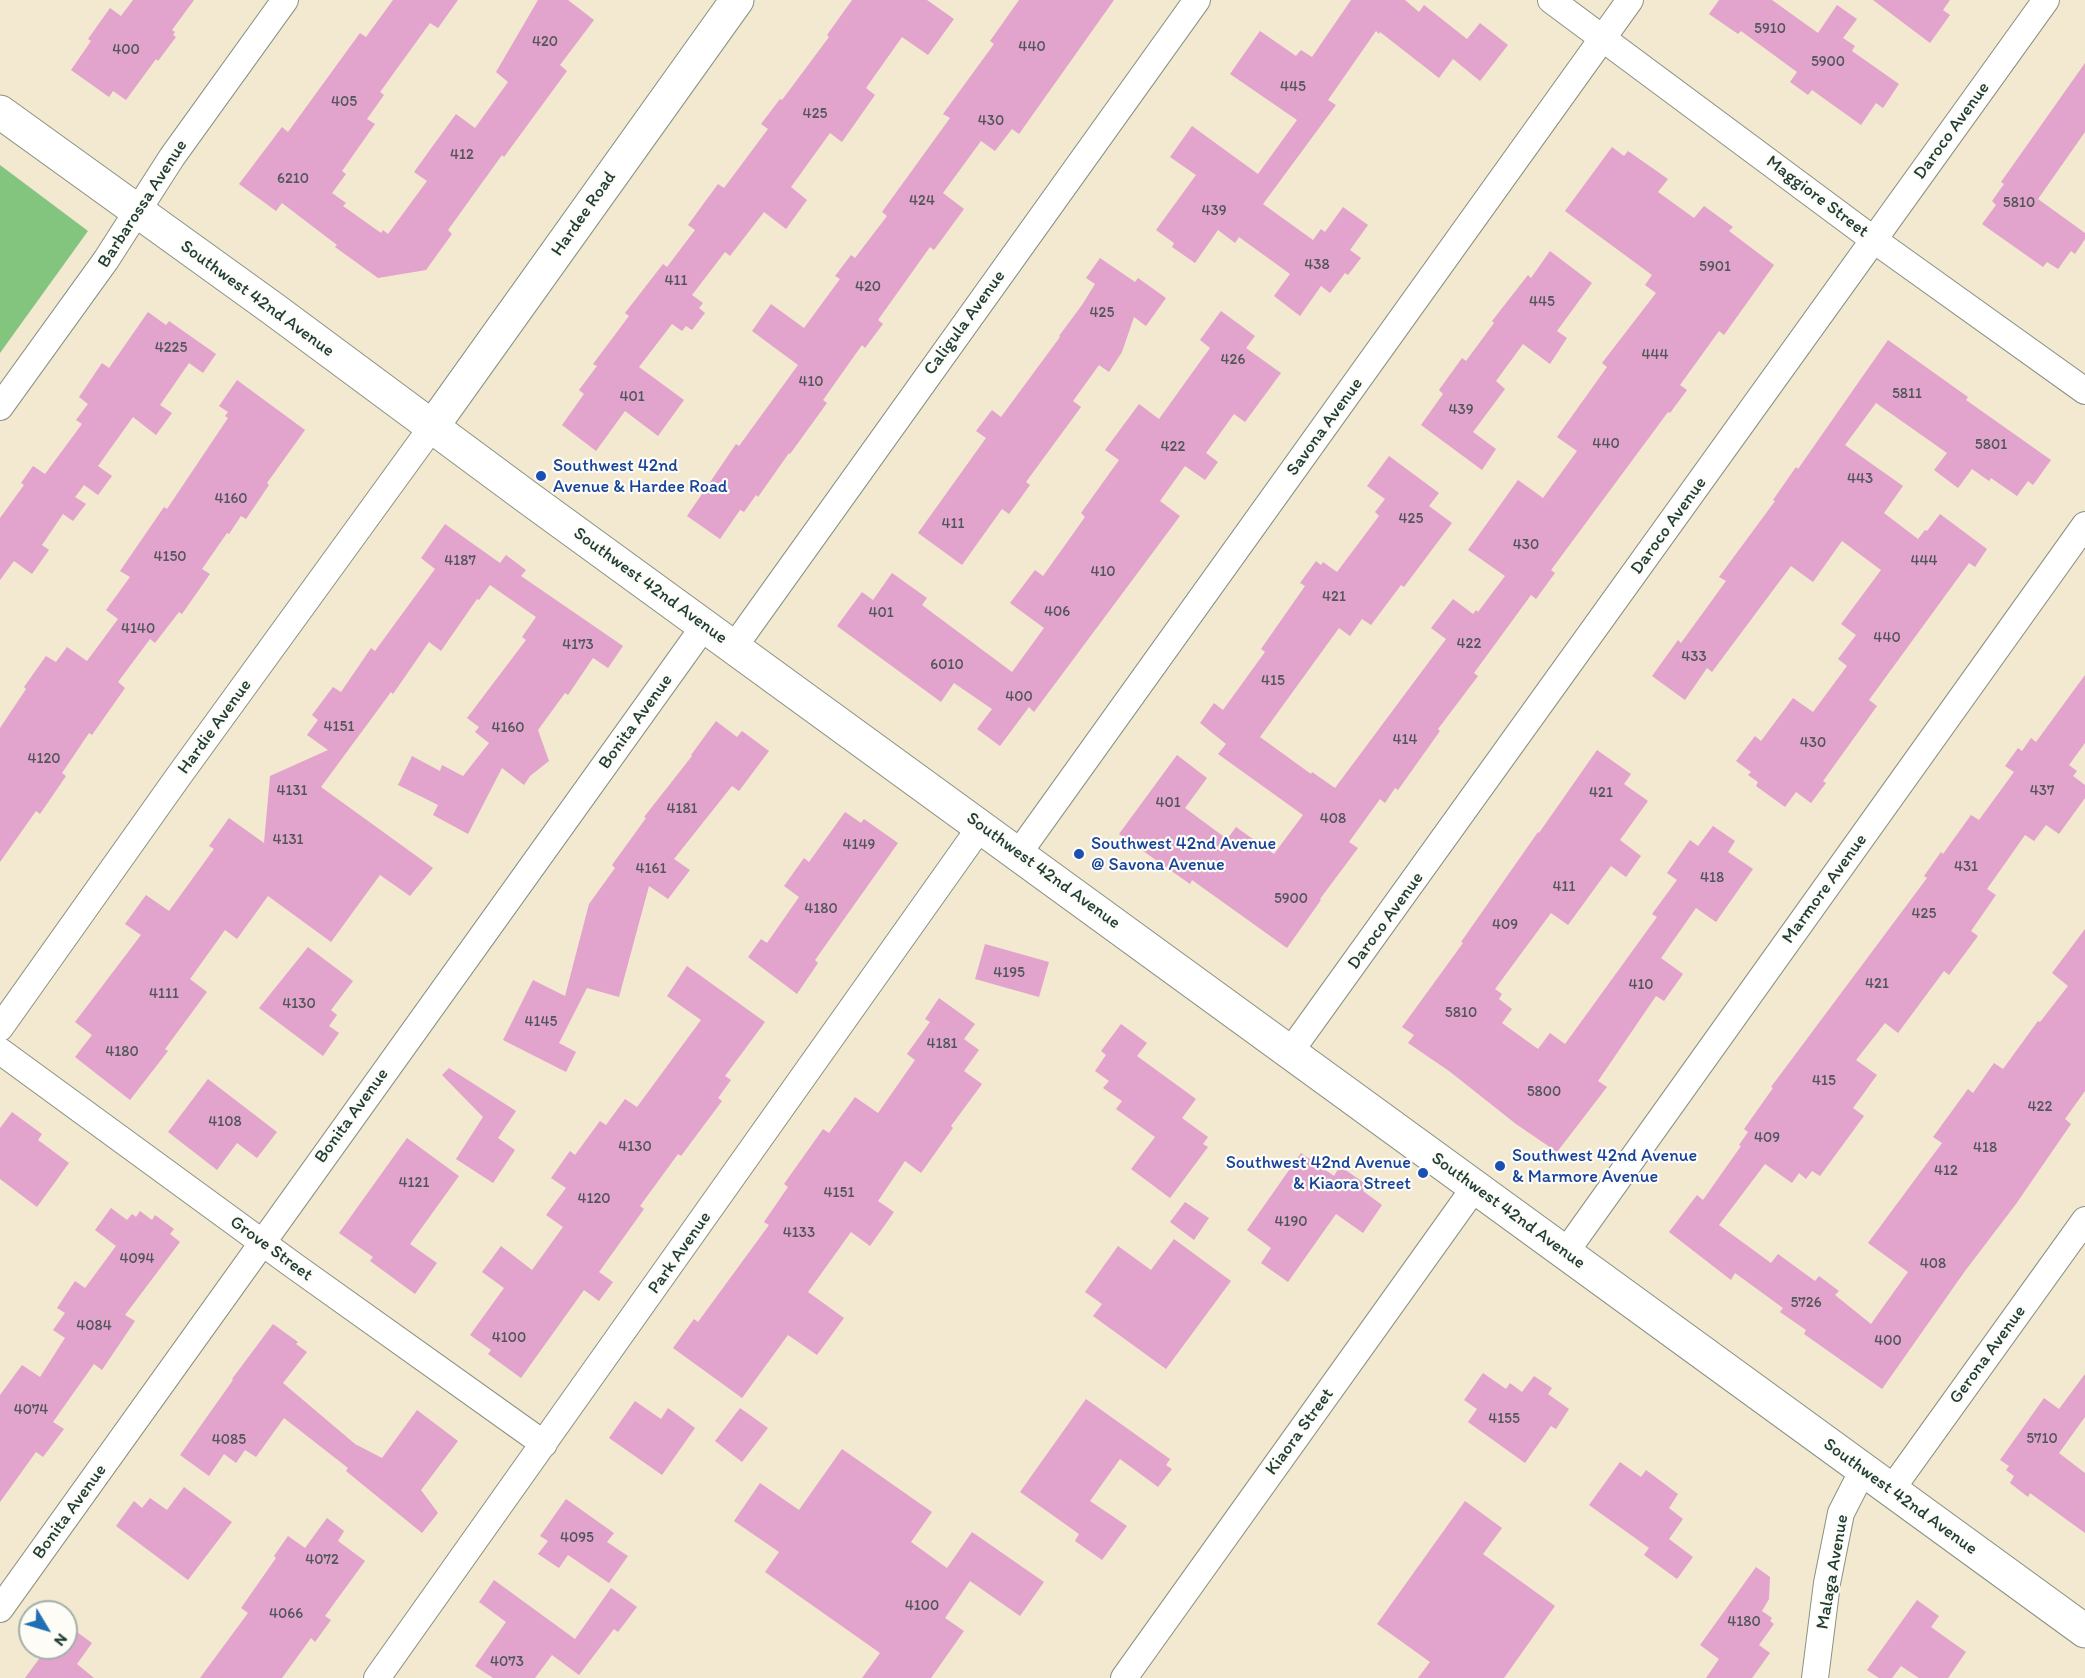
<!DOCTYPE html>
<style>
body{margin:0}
#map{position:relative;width:2085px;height:1678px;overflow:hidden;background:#f3e8d0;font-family:Itim,sans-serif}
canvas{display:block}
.north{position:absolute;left:18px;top:1600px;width:60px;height:60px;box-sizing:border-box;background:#fdfcf7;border:2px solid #a4b0a9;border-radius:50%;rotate:128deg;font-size:16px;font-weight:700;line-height:24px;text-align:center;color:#1f3d34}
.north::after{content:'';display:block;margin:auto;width:21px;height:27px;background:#1f6fb2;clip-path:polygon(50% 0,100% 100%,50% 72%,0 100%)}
</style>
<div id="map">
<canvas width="2085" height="1678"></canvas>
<div class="north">N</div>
</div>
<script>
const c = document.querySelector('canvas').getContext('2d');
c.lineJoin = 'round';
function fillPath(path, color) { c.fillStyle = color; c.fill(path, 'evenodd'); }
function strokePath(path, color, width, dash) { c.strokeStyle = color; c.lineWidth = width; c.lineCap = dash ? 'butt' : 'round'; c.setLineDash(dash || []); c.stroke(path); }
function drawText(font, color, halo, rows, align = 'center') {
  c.font = font + ' Itim,sans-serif'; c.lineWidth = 4.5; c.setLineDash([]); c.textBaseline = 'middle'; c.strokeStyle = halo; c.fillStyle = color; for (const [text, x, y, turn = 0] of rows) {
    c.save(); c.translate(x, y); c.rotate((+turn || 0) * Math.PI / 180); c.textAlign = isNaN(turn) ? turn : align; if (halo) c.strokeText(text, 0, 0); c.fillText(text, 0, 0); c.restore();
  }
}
fillPath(new Path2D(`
 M0 165 88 231 0 353Z`), '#83c57e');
fillPath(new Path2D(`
 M133 0H194L172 30 175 32 173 35 176 37 158 61 156 59 126 100 113 91 109 97 71 70 91 41 88 39 110 8 121 16Z
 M393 0H458L438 28 430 23 380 92 384 95 367 119 375 124 342 171 346 174 332 193 346 203 343 206 381 233 383 230 388 234 427 181 414 172 456 114 475 128 508 82 496 72 538 0H568L594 20 560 65 567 71 504 157 502 155 448 230 452 234 426 270 378 278 335 247 337 245 282 203 276 211 239 184 282 127 288 132 360 33 366 37Z
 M852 0H927L954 19 928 55 902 37 866 88 875 95 842 142 830 133 791 187 807 200 786 229 764 212 730 256 725 252 692 295 703 303 699 308 705 313 692 330 686 326 682 331 672 324 639 367 684 400 658 436 625 411 596 451 562 425 584 394 579 390 597 366 593 364 629 316 625 313 663 264 667 267 695 230 688 225 718 184 724 188 768 129 761 124 780 99 782 100 829 37 827 35Z
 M1019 0H1114L1019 134 1012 129 995 151 981 141 943 193 964 209 934 250 930 247 878 320 883 324 865 348 862 345 823 400 827 403 790 454 789 453 758 497 756 495 744 512 740 510 720 539 687 516 736 444 739 446 798 365 752 331 771 304 804 328 840 279 835 276 851 255 855 258 887 216 882 212 950 118 943 114 994 44 990 41Z
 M1351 0H1405L1419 12 1424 5 1467 39 1480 23 1508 45 1480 81 1453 59 1439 78 1380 32 1379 34 1376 31 1328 100 1336 105 1263 204 1313 240 1321 229 1325 232 1343 207 1368 225 1350 250 1361 258 1348 275 1345 273 1330 293 1321 286 1300 316 1274 296 1290 274 1239 237 1235 243 1218 230 1195 263 1172 247 1174 243 1156 230 1196 175 1170 157 1192 126 1258 174 1297 120 1230 74 1260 31 1296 56 1301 50 1312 57Z
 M1719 0H1772L1818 33 1837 5 1857 19 1843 38 1855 46 1852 51 1899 84 1883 108 1876 103 1861 125 1812 90 1808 95 1790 82 1797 72 1741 31 1738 34 1709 14Z
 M1873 0H1950L1943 10 1950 15 1930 43Z
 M2085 63V132L2038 199 2085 233V239L2075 254 2071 251 2058 269 2047 262 2043 267 1982 224 1996 205 1992 201 2004 184 2001 182Z
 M1612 147 1624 156 1628 151 1668 179 1658 192 1694 218 1704 206 1733 227 1729 231 1774 265 1724 335 1719 331 1680 385 1687 390 1670 413 1668 412 1551 570 1555 573 1536 599 1531 595 1474 673 1478 676 1438 729 1440 731 1398 790 1395 788 1385 803 1380 799 1349 842 1358 848 1320 899 1321 900 1287 948 1192 880 1190 884 1119 834 1177 755 1207 778 1185 808 1227 839 1236 827 1274 854 1303 815 1218 754 1226 744 1200 723 1214 703 1223 710 1265 652 1261 649 1305 586 1300 583 1316 561 1321 565 1323 562 1337 572 1379 516 1375 512 1385 499 1367 486 1389 456 1439 493 1429 506 1452 523 1404 587 1401 585 1371 625 1362 619 1350 636 1339 628 1260 737 1311 774 1312 772 1335 788 1446 639 1431 628 1453 599 1473 614 1476 610 1478 612 1505 576 1468 550 1518 480 1543 498 1577 451 1557 437 1607 367 1602 363 1656 293 1645 285 1652 275 1565 211Z
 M1550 251 1592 283 1557 331 1567 338 1550 364 1523 344 1496 381 1505 389 1473 432 1496 449 1482 470 1421 425 1443 394 1439 390 1462 358 1466 361 1494 323 1492 321 1528 275 1531 278Z
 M1100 258 1135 282 1138 278 1166 298 1146 326 1134 317 1122 352 1109 372 1099 365 1073 401 1081 407 1026 482 1030 485 1009 514 1002 509 962 565 918 533 986 438 976 431 992 410 1001 417 1060 337 1059 336 1082 305 1095 284 1086 278Z
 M1221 311 1255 336 1246 348 1281 373 1245 422 1234 414 1206 453 1218 462 1205 480 1185 466 1160 501 1180 516 1034 712 1029 707 1000 746 977 729 992 709 954 683 941 702 837 626 862 592 873 600 892 573 927 598 922 605 1012 672 1044 628 1010 603 1035 570 1043 576 1085 517 1081 513 1119 460 1105 450 1139 404 1159 419 1210 348 1200 340Z
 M148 312 166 325 169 321 216 354 203 373 189 363 160 405 172 413 156 435 133 417 98 466 112 476 98 495 84 485 75 497 86 504 73 521 63 514 42 545 49 550 32 574 14 561 0 580V518L24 485 21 483 33 466 45 474 82 424 76 420 88 404 79 397 102 363 109 368Z
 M1888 340 1968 397 1966 400 2051 460 2033 485 2028 481 2017 496 1991 478 1989 481 1972 469 1958 488 1934 470 1947 453 1876 403 1845 445 1903 486 1884 513 1918 539 1925 530 1927 531 1940 514 1987 549 1975 567 1969 563 1869 700 1877 706 1823 781 1826 783 1811 803 1796 792 1785 807 1756 786 1758 782 1748 775 1751 772 1736 761 1755 736 1761 741 1793 698 1813 712 1847 666 1838 659 1856 635 1841 624 1881 570 1842 541 1813 582 1791 566 1712 672 1707 668 1685 700 1652 676 1678 640 1681 643 1726 581 1719 577 1775 501 1773 500 1796 467 1798 469Z
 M237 380 305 430 267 483 269 485 246 519 241 516 229 534 227 533 202 569 210 574 182 614 179 612 155 643 150 639 118 682 125 688 92 735 89 733 62 773 66 776 40 814 36 811 0 862V728L26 689 24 687 46 656 56 662 67 647 87 661 118 619 106 610 130 577 120 571 164 507 167 509 228 418 225 416 228 412 219 406Z
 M445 524 500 563 506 555 526 570 521 576 623 646 608 668 593 658 568 695 565 693 538 730 549 761 530 776 524 785 502 768 468 834 433 815 438 805 398 785 412 756 440 771 442 765 463 776 489 743 475 732 479 727 467 718 526 640 522 637 536 617 490 585 479 600 477 599 441 651 429 642 393 694 391 692 321 787 433 868 410 896 380 875 331 942 268 896 237 939 225 930 190 979 207 992 165 1049 168 1051 130 1100 75 1057 92 1035 75 1022 141 935 125 924 146 895 169 911 214 849 209 846 229 818 264 843 270 776 328 750 307 735 318 720 312 715 333 687 341 692 371 648 375 651 435 569 421 558Z
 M2085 675V743L2069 765 2077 771 2073 776 2085 785V798L2059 834 2046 825 2034 841 2025 835 1987 889 1996 895 1971 931 1978 936 1949 975 1944 971 1898 1033 1885 1023 1856 1060 1877 1075 1853 1108 1864 1116 1820 1176 1812 1171 1806 1179 1799 1173 1792 1183 1765 1164 1719 1225 1771 1263 1778 1254 1815 1281 1819 1276 1839 1291 1835 1295 1871 1324 1908 1272 1868 1243 1942 1143 1933 1137 1968 1089 1973 1093 1994 1063 2003 1069 2038 1021 2040 1022 2068 986 2052 973 2085 929V1091L2065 1119 2071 1124 2016 1204 1965 1271 1882 1389 1804 1334 1806 1330 1780 1312 1783 1308 1735 1273 1731 1280 1669 1232 1697 1195 1703 1200 1741 1146 1739 1145 1748 1132 1744 1129 1773 1088 1771 1087 1927 878 1924 876 1941 852 1943 854 1971 815 1979 820 2014 772 2005 766 2018 748 2022 751 2031 738 2036 742Z
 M716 721 737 737 742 731 769 751 739 791 732 786 674 859 690 870 668 899 649 886 619 997 587 988 559 1043 576 1052 566 1072 503 1040 533 980 565 996 589 904 615 868 612 865 646 818 644 817 692 756 691 755Z
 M1597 750 1631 774 1624 784 1648 801 1620 840 1641 856 1626 877 1611 866 1568 925 1551 913 1495 989 1502 994 1499 999 1512 1009 1502 1023 1538 1049 1550 1033 1565 1044 1657 917 1652 914 1677 880 1667 873 1690 840 1698 846 1713 826 1735 841 1728 852 1753 869 1716 922 1696 908 1661 958 1683 974 1664 1001 1656 996 1598 1081 1607 1087 1557 1152 1516 1124 1449 1071 1408 1043 1414 1035 1402 1027 1463 943 1461 942 1538 832 1539 833Z
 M845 812 861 823 864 819 898 843 815 960 818 963 797 994 748 957 761 939 767 943 799 897 784 886 804 858 809 862Z
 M985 944 1049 962 1039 997 975 979Z
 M308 947 353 981 331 1010 337 1015 329 1026 339 1033 323 1056 259 1008Z
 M687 966 765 1022 725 1076 731 1080 718 1098 722 1101 681 1156 678 1154 640 1206 644 1209 599 1272 613 1282 599 1301 584 1290 521 1378 488 1354 491 1350 470 1335 504 1288 482 1272 501 1246 532 1270 563 1227 546 1215 566 1188 551 1178 570 1151 575 1155 600 1121 606 1125 625 1099 637 1107 701 1020 667 996Z
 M939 998 975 1024 964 1039 979 1050 964 1071 982 1084 951 1126 953 1128 921 1173 905 1161 878 1201 894 1212 870 1246 851 1232 808 1292 844 1318 817 1355 788 1335 742 1398 673 1348 694 1319 698 1322 769 1225 764 1222 788 1187 784 1184 823 1129 829 1133 855 1097 878 1113 915 1060 907 1054 930 1022 925 1019Z
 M1121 1024 1147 1043 1137 1056 1196 1099 1182 1118 1208 1137 1203 1144 1208 1147 1170 1198 1131 1169 1155 1137 1116 1109 1122 1101 1103 1088 1109 1081 1095 1071 1106 1055 1101 1051Z
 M449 1068 516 1111 498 1138 515 1150 493 1183 456 1159 483 1117 442 1075Z
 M208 1079 277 1132 257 1158 237 1143 217 1170 168 1132Z
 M12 1112 42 1134 38 1140 69 1163 37 1207 0 1179V1128Z
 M407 1138 459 1176 410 1244 437 1263 415 1294 370 1261 373 1257 339 1233Z
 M1301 1153 1334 1176 1340 1166 1367 1185 1363 1191 1382 1205 1363 1233 1336 1214 1288 1282 1261 1263 1271 1248 1247 1230Z
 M1185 1202 1209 1218 1194 1240 1170 1222Z
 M111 1208 127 1220 132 1214 136 1217 140 1211 152 1220 155 1215 174 1229 170 1234 180 1242 125 1315 135 1321 102 1370 94 1364 53 1422 64 1429 43 1457 36 1452 0 1502V1395L22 1365 40 1377 65 1338 53 1330 65 1313 57 1308 75 1281 85 1288 116 1246 95 1230Z
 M1174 1239 1231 1281 1166 1369 1093 1316 1102 1304 1085 1292 1118 1246 1151 1270Z
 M273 1324 298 1342 296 1344 307 1352 283 1383 355 1444 382 1458 417 1410 458 1441 421 1490 438 1513 422 1533 346 1471 348 1468 284 1418 256 1457 245 1450 236 1463 224 1454 209 1476 180 1455 233 1380 232 1379Z
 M1483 1373 1506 1389 1510 1383 1522 1392 1534 1376 1552 1388 1548 1394 1569 1409 1556 1429 1551 1426 1525 1463 1468 1422 1477 1409 1464 1400Z
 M2085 1374V1417L2059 1453 2085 1473V1533L2030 1493 2028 1497 2010 1483 2014 1476 2006 1470 2009 1466 2000 1460 2044 1398 2059 1409Z
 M1086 1399 1170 1459 1166 1465 1172 1469 1158 1487 1120 1459 1090 1501 1127 1526 1102 1560 1075 1541 1079 1534 1020 1492Z
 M635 1401 661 1419 668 1408 695 1428 662 1475 609 1438Z
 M740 1408 768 1428 742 1462 715 1441Z
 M842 1449 932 1512 911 1542 947 1568 972 1532 1044 1582 1020 1616 970 1581 945 1618 964 1631 931 1678H862L880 1653 765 1572 779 1552 734 1521 760 1483 799 1510Z
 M1620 1462 1641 1477 1646 1470 1678 1494 1669 1508 1683 1519 1669 1539 1693 1557 1677 1579 1644 1555 1649 1548 1589 1505Z
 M184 1487 232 1522 188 1580 116 1526 134 1501 142 1508 150 1498 167 1510Z
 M566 1499 614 1533 607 1542 628 1556 609 1583 568 1555 559 1568 538 1554 548 1541 540 1536Z
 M1465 1501 1502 1528 1483 1554 1555 1606 1504 1678H1418L1430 1662 1377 1624Z
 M327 1518 344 1531 338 1541 365 1561 325 1616 331 1620 315 1642 311 1638 282 1678H200L248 1613 241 1608 276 1558 274 1556 288 1536 305 1548Z
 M1756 1567 1770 1577 1769 1599 1762 1611 1772 1618 1770 1621 1774 1624 1759 1645 1770 1653 1752 1678H1706L1719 1659 1700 1645Z
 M494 1580 575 1639 611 1588 637 1607 618 1632 614 1629 579 1675 552 1655 535 1678H493L475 1666 506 1622 479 1602Z
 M1917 1600 1939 1616 1931 1627 1966 1652 1948 1678H1919L1901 1666 1892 1678H1879L1867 1670Z
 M66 1624 92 1643 77 1664 94 1678H25L47 1648H66Z`), '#e2a3cc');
const street = new Path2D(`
 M1551 0 1874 240 2085 391
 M0 407 106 260 172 157 285 0
 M734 647 1197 0
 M1018 854 1630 0
 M0 1028 178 777 432 427
 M0 1051 293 1265 544 1444
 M1290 1052 2046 0
 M1565 1253 2085 525
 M1891 1490 2085 1220
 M0 1609 705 625
 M377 1678 981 826
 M1124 1678 1475 1187
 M1815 1678 1827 1583 1841 1513 1863 1470`);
const secondary = new Path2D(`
 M0 112 272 308 527 497 2085 1631
 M432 427 737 0`);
strokePath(street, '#899282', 28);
strokePath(secondary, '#899282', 35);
strokePath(street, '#fff', 26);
strokePath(secondary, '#fff', 33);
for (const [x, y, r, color] of [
 [541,476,6,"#1a4fb4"],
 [1079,854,6,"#1a4fb4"],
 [1500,1166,6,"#1a4fb4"],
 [1423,1173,6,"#1a4fb4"]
]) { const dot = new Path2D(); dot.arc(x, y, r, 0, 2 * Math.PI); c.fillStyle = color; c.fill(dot); strokePath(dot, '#fdfcf7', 2); }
drawText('15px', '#50565a', null, [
 ["5910",1770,29],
 ["420",545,42],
 ["440",1032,47],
 ["400",126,50],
 ["5900",1828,62],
 ["445",1293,87],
 ["405",344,102],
 ["425",815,114],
 ["430",991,121],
 ["412",462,155],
 ["6210",293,179],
 ["424",922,201],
 ["5810",2019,203],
 ["439",1214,211],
 ["438",1317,265],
 ["5901",1715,267],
 ["411",676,281],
 ["420",868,287],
 ["445",1542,302],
 ["425",1102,313],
 ["4225",171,348],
 ["444",1655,355],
 ["426",1233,360],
 ["410",811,382],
 ["5811",1907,394],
 ["401",632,397],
 ["439",1461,410],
 ["440",1606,444],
 ["5801",1991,445],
 ["422",1173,447],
 ["443",1860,479],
 ["4160",231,499],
 ["425",1411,519],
 ["411",953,524],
 ["430",1526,545],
 ["4150",170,557],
 ["4187",460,561],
 ["444",1924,561],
 ["410",1103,572],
 ["421",1334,597],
 ["406",1057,612],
 ["401",881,613],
 ["4140",138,629],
 ["440",1887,638],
 ["422",1469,644],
 ["4173",578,645],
 ["433",1694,657],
 ["6010",947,665],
 ["415",1273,681],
 ["400",1019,697],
 ["4151",339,727],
 ["4160",508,728],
 ["414",1405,740],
 ["430",1813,743],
 ["4120",44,759],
 ["4131",292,791],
 ["437",2042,791],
 ["421",1601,793],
 ["401",1168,803],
 ["4181",682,809],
 ["408",1333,819],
 ["4131",288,840],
 ["4149",859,845],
 ["431",1966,867],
 ["4161",651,869],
 ["418",1712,878],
 ["411",1564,887],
 ["5900",1291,899],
 ["4180",821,909],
 ["425",1924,914],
 ["409",1505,925],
 ["4195",1009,973],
 ["421",1877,984],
 ["410",1641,985],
 ["4111",164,994],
 ["4130",299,1004],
 ["5810",1461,1013],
 ["4145",541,1022],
 ["4181",942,1044],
 ["4180",122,1052],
 ["415",1824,1081],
 ["5800",1544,1092],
 ["422",2040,1107],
 ["4108",225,1122],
 ["409",1767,1138],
 ["4130",635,1147],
 ["418",1985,1148],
 ["412",1946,1171],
 ["4121",414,1183],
 ["4151",839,1193],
 ["4120",594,1199],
 ["4190",1291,1222],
 ["4133",799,1233],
 ["4094",137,1259],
 ["408",1933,1264],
 ["5726",1806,1303],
 ["4084",94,1326],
 ["4100",509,1338],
 ["400",1888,1341],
 ["4074",31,1410],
 ["4155",1504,1419],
 ["5710",2042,1439],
 ["4085",229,1440],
 ["4095",577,1538],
 ["4072",322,1560],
 ["4100",922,1606],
 ["4066",286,1614],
 ["4180",1744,1622],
 ["4073",507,1662]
]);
drawText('18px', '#1f3d34', '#fdfcf7', [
 ["Daroco Avenue",1952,131,-54],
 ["Maggiore Street",1817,197,37],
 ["Barbarossa Avenue",143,204,-57],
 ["Hardee Road",584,214,-55],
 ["Southwest 42nd Avenue",257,299,36],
 ["Caligula Avenue",965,323,-54],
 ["Savona Avenue",1325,427,-54],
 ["Daroco Avenue",1669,526,-54],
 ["Southwest 42nd Avenue",650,586,36],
 ["Bonita Avenue",636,722,-54],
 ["Hardie Avenue",215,727,-54],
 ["Southwest 42nd Avenue",1043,871,36],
 ["Marmore Avenue",1825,889,-54],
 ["Daroco Avenue",1386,921,-54],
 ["Bonita Avenue",352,1116,-54],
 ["Southwest 42nd Avenue",1508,1211,36],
 ["Grove Street",271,1249,36],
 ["Park Avenue",680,1253,-55],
 ["Gerona Avenue",1988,1355,-54],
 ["Kiaora Street",1300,1432,-54],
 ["Southwest 42nd Avenue",1900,1497,36],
 ["Bonita Avenue",70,1512,-54],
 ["Malaga Avenue",1833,1572,-80]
]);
drawText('18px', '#164399', '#fdfcf7', [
 ["Southwest 42nd",553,466],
 ["Avenue & Hardee Road",553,487],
 ["Southwest 42nd Avenue",1091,844],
 ["@ Savona Avenue",1091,865],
 ["Southwest 42nd Avenue",1512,1156],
 ["& Marmore Avenue",1512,1177],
 ["Southwest 42nd Avenue",1411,1163,"right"],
 ["& Kiaora Street",1411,1184,"right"]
], 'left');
</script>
